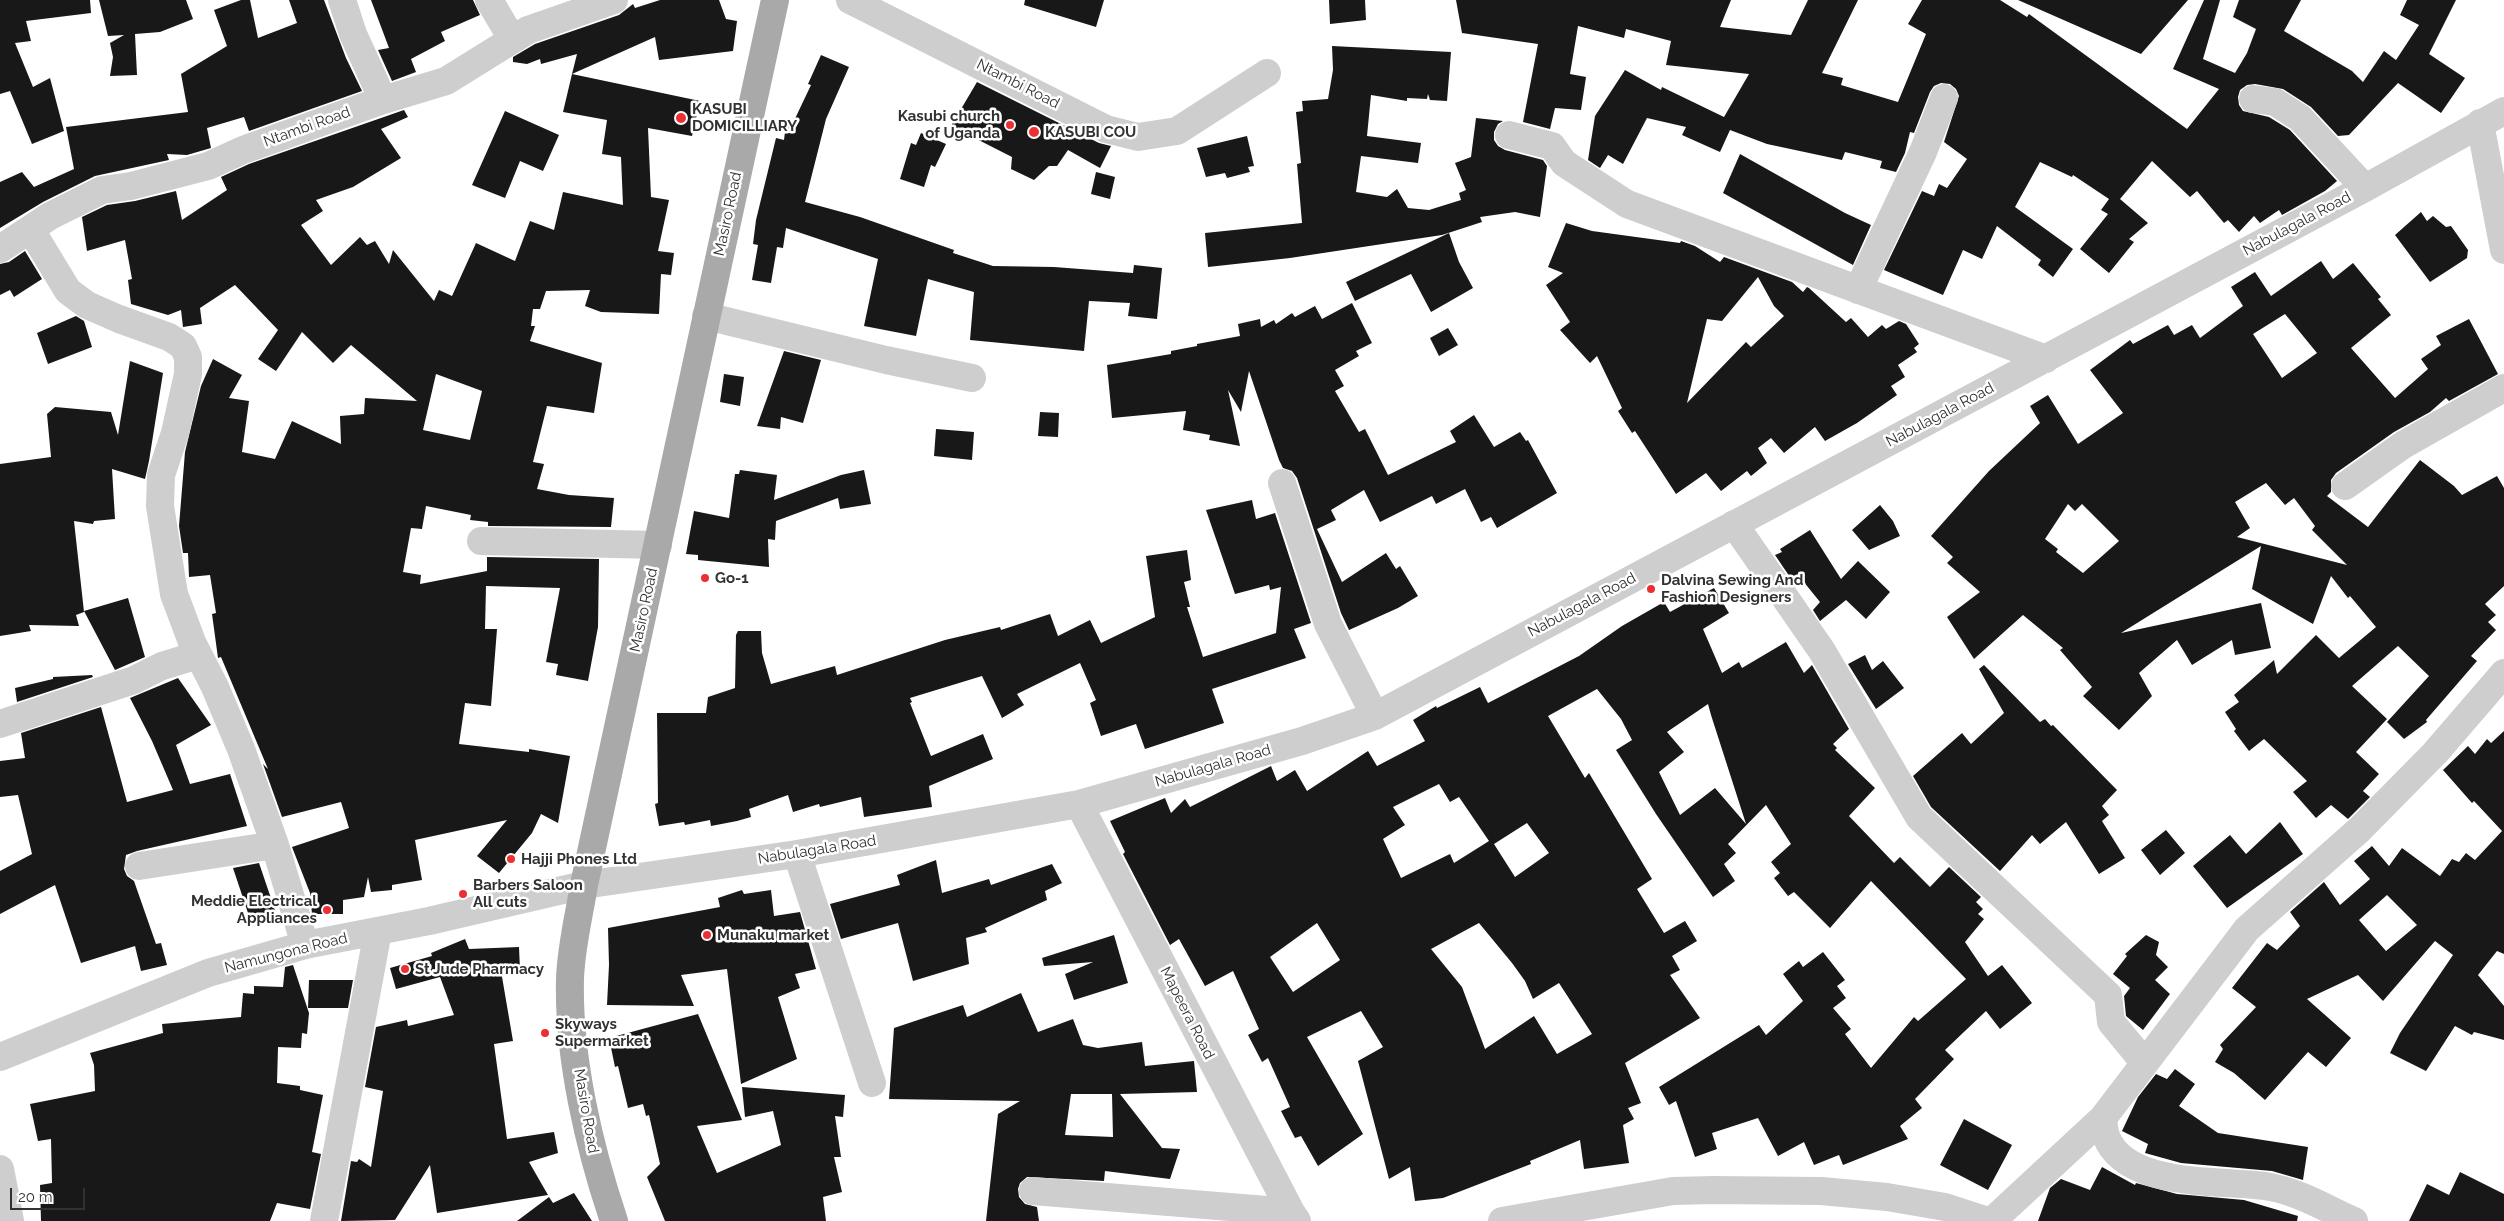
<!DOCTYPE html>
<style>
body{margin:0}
#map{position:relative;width:2504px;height:1221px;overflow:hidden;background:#fff;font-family:Raleway,sans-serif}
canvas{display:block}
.scale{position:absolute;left:10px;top:1188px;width:75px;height:22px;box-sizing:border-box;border:2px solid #313131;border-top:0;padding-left:6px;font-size:15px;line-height:18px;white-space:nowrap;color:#313131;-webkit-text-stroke:4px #fff;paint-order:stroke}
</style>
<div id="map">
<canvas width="2504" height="1221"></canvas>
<div class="scale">20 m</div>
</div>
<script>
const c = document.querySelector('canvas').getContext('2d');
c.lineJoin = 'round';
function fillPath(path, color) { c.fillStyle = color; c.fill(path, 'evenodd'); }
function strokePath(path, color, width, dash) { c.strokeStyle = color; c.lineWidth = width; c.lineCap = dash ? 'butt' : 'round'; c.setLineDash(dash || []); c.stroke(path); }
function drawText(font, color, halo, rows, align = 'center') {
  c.font = font + ' Raleway,sans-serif'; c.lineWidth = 5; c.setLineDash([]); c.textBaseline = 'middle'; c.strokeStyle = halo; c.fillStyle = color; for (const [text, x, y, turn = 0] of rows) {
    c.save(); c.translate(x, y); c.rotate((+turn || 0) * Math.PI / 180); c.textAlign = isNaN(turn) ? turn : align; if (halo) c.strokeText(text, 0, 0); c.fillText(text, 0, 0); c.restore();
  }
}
fillPath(new Path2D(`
 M0 0H90L91 13 26 21 31 41 15 43 33 87 50 78 64 131 32 144 10 91 0 94Z
 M99 0H186L193 19 160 32 135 34 137 75 110 76 113 57 110 43 124 35 108 36Z
 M241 0H250L258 38 297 23 289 0H324L346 58 362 91 249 131 244 117 207 128 211 148 187 155 167 154 169 160 95 176 43 202 0 228V182L22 172 34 187 74 169 66 127 188 112 181 74 227 46 214 10Z
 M371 0H473L480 15 441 32 445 41 411 59 416 72 392 81 378 50 389 48Z
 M660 0H719L726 19 737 21 733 51 659 60 655 37 572 74 577 54 541 64 540 59 527 64 513 62V57L535 44 619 15 633 4 635 8Z
 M1025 0H1104L1096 27 1024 5Z
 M1329 0H1365L1366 20 1330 24Z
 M1456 0H1731L1720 27 1791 35 1808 0H1858L1822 73 1843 78 1841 85 1898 102 1926 34 1908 24 1922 0H2000L2027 17 2029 14 2187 129 2219 89 2173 69 2204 0H2220L2203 59 2235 73 2247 53 2256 29 2233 17 2239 0H2301L2284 31 2352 71 2363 82 2384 51 2396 60 2419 25 2400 15 2407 0H2456L2429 54 2465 78 2441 113 2398 83 2349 135 2338 136 2311 107 2283 89 2255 84 2247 85 2240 90 2238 97 2239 105 2243 111 2269 117 2290 130 2337 181 2325 191 2282 215 2279 210 2260 223 2254 216 2239 232 2228 220 2224 223 2197 191 2190 197 2152 161 2120 199 2148 223 2129 239 2134 242 2109 273 2080 249 2108 214 2101 210 2109 199 2073 175 2072 177 2040 162 2015 207 2073 249 2053 277 2038 265 2041 260 1997 226 1982 259 1963 250 1943 295 1884 270 1922 191 1934 196 1939 184 1947 188 1967 159 1944 142 1959 96 1956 89 1950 84 1941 83 1934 86 1930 92 1914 133 1910 132 1905 153 1896 172 1880 168 1882 161 1845 152 1842 160 1767 144 1730 130 1720 152 1682 135 1686 127 1647 118 1623 164 1608 155 1600 168 1588 160 1595 116 1625 70 1661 90 1662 87 1724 117 1749 74 1666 65 1671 41 1626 29 1624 38 1578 26 1570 74 1586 77 1581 110 1555 108 1550 129 1523 122 1538 44 1462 33Z
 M2018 0H2188L2141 54Z
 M1332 46 1451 52 1447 101 1430 100 1428 94 1427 99 1407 98V101L1371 95 1367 136 1421 143 1418 163 1361 156 1356 192 1387 197 1397 189 1408 208 1429 210 1461 200 1459 193 1466 190 1455 163 1471 157 1476 118 1503 121 1498 124 1494 132V140L1498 146 1505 150 1543 160 1547 166 1540 217 1515 212 1480 217 1482 222 1442 235 1290 258 1208 267 1205 233 1302 223 1297 164 1301 163 1296 112 1303 111 1302 101 1328 99 1333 70Z
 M821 55 849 67 826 119 805 202 860 217 954 250 953 253 993 266 1054 267 1133 273 1134 265 1162 268 1157 319 1128 316 1130 303 1089 301 1084 351 970 340 974 292 928 279 916 336 864 326 878 259 786 228 783 248 777 247 771 283 752 280 758 245 753 244 756 220 776 138 784 140 786 124 792 125 811 85 808 84Z
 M572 74 700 101 692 136 648 128 651 197 669 200 658 251 674 253 671 275 661 274 659 314 601 312 585 306 590 290 546 291 540 309H533L531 326H535L530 341 602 363 594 413 547 406 533 462 544 464 537 489 569 495 614 498 611 527 488 526V522L470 520 471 515 426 506 422 529 411 528 403 572 421 575 420 584 487 571V557L599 559 598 627 588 681 556 675 558 664 546 662 560 588 486 586 485 629H497L491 706 465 703 459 744 529 752V749L570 756 558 823 541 814 532 833 499 873 477 856 507 820 415 840 422 880 392 885V890L371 892 368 877 364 897 343 900V914H312L310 893 292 847 349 828 341 802 282 817 263 764 268 769 221 657 218 658 212 614 216 613 210 575 189 577 188 553H183L179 526 185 452 201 386 213 359 242 375 229 398 249 401 242 452 275 459 292 421 341 444 340 416 364 414 365 398 417 401 351 345 333 363 302 332 276 371 258 359 278 330 235 285 200 308 202 324 183 327 181 310 168 315 131 304 128 280 132 279 125 240 87 251 82 217 107 205 135 201 176 191 182 220 227 190 221 177 249 164 404 110 408 117 381 129 401 158 353 187 316 200 323 211 301 225 331 265 360 237 367 245 375 241 389 264 393 250 434 301 439 290 452 296 476 243 515 261 530 221 554 230 563 192 623 205 621 157 602 154 607 120 563 112ZM436 374 482 391 470 440 423 430Z
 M977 82 1099 143 1111 146 1100 168 1068 150 1057 166H1049L1034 180 1011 169 1012 157 951 126Z
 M505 111 559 135 543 171 520 161 505 198 472 185Z
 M921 133 946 144 935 167 931 165 924 187 900 179 911 143 916 145Z
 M1247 136 1254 166 1248 167 1250 172 1227 178 1225 173 1206 177 1197 148Z
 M1740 154 1845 213 1871 225 1853 265 1723 193Z
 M1096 172 1115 177 1110 199 1091 194Z
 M2421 212 2427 221 2433 216 2446 227 2451 226 2468 250 2467 258 2430 282 2395 235Z
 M1566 223 1592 231 1680 243 1681 241 1695 246 1720 262 1724 257 1792 282 1803 292 1807 287 1809 288 1846 322 1851 318 1868 337 1882 325 1886 329 1899 321 1906 324 1919 344 1914 348 1917 352 1898 365 1905 377 1891 386 1897 395 1857 423 1825 441 1815 427 1784 453 1771 438 1758 448 1767 463 1751 476 1747 471 1721 491 1706 473 1676 494 1635 431 1632 433 1618 411 1622 408 1597 356 1590 363 1560 330 1570 322 1546 285 1563 273 1548 267ZM1758 277 1774 306 1784 316 1751 347 1746 342 1687 403 1707 319 1722 321Z
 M1449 233 1459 262 1473 288 1431 312 1411 274 1355 301 1346 282Z
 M25 251 42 279 14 297 10 290 0 295V264L9 262Z
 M2321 261 2333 279 2353 263 2381 297 2378 299 2391 315 2351 348 2395 398 2428 369 2421 359 2441 345 2436 336 2469 319 2498 374 2449 401 2446 398 2430 412 2394 432 2336 473 2331 480V492L2327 496 2368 527 2420 460 2454 486 2462 495 2497 476 2504 488V586L2485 604 2496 615 2488 622 2496 630 2471 656 2477 661 2426 720 2427 722 2404 739 2387 722 2429 676 2398 646 2352 686 2387 719 2356 752 2379 774 2363 791 2370 797 2348 819 2331 805 2316 818 2293 792 2307 781 2264 739 2249 751 2234 731 2236 729 2225 712 2239 702 2234 695 2274 660 2277 674 2316 635 2339 658 2376 627 2350 596 2348 598 2331 576 2313 624 2252 589 2261 546 2121 633 2261 603 2271 648 2235 655 2232 640 2192 665 2177 640 2139 673 2152 696 2119 730 2083 696 2092 687 2060 650 2063 648 2023 615 1974 659 1947 617 1980 592 1947 563 1953 557 1931 536 1989 471 2040 423 2030 406 2048 395 2078 444 2123 413 2090 370 2130 340 2133 344 2168 325 2174 335 2192 325 2200 338 2243 306 2231 287 2255 272 2271 296ZM2285 314 2317 353 2282 378 2253 334ZM2266 483 2285 505 2294 498 2315 526 2312 530 2347 565 2237 537 2250 528 2235 502ZM2068 504 2075 511 2082 504 2119 541 2083 573 2056 552 2058 549 2045 539Z
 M1352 303 1372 343 1356 351 1359 356 1335 370 1344 386 1335 391 1359 432 1365 429 1388 475 1456 442 1450 431 1474 415 1494 447 1520 432 1526 441 1528 440 1557 493 1497 528 1491 517 1481 522 1465 489 1436 504 1432 496 1380 522 1364 490 1331 510 1336 520 1317 529 1342 582 1386 553 1396 569 1400 566 1418 596 1398 608 1349 630 1341 613 1297 478 1292 471 1283 468 1279 460 1249 371 1241 412 1228 390 1240 446 1209 440 1210 435 1183 430 1186 411 1112 418 1107 365 1171 354V351L1197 346V344L1240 336 1238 324 1260 319 1261 327 1274 320 1276 324 1292 313 1295 317 1315 306 1322 319Z
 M76 316 84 321 92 347 48 364 37 333Z
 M1448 328 1458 345 1439 356 1430 338Z
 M784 351 821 360 803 423 781 417 780 429 757 426Z
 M130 361 163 373 149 461 145 479 112 469 115 519 94 521 93 524 74 521 84 612 76 615 79 626 29 625 31 631 0 636V464L51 457 47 414 55 407 111 412 118 435Z
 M724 374 744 377 740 406 720 402Z
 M1040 412 1059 413 1058 437 1038 436Z
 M936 429 974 432 972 460 934 456Z
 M740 470 777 475 774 500 841 475 864 470 871 504 840 509 838 498 776 521 775 540 768 539 769 567 698 560V555L686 554 694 511 729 518 735 474H739Z
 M1252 500 1256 519 1275 513 1311 623 1294 629 1306 658 1212 689 1224 723 1145 749 1136 724 1101 736 1090 703 1096 700 1080 663 1017 694 1024 705 1002 718 982 676 910 698 912 702 910 703 931 756 983 734 993 759 929 786 932 807 864 817 861 797 820 807 819 804 793 812 788 795 749 809 751 817 737 821 711 826 710 820 685 825 684 822 659 826 655 804 658 803 657 713H706L708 697 735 688 736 635 738 631H761L762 653 771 684 835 666 837 675 945 640 1000 627 1001 630 1050 614 1058 636 1090 620 1101 643 1155 617 1146 556 1187 550 1191 580 1184 582 1190 607H1187L1203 657 1276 633 1281 587 1270 590 1269 585 1235 594 1206 510Z
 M1880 505 1893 521 1900 536 1869 550 1852 530Z
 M1810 530 1841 579 1858 561 1890 592 1866 619 1846 600 1820 621 1813 610 1820 602 1803 581 1794 583 1775 555 1782 552 1780 549Z
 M1714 588 1729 613 1703 629 1722 673 1739 662 1742 668 1786 642 1804 673 1812 665 1849 729 1833 744 1837 748 1835 750 1875 788 1849 816 1894 863 1900 857 1930 887 1949 867 1981 897 1976 902 1983 909 1978 914 1984 919 1965 942 1988 976 2002 965 2032 1003 2000 1029 1986 1011 1945 1050 1954 1059 1915 1099 1922 1108 1900 1126 1908 1139 1843 1165 1839 1155 1814 1165 1804 1142 1778 1156 1758 1118 1712 1133 1717 1149 1695 1157 1676 1101 1669 1105 1659 1087 1759 1025 1766 1035 1803 1001 1783 974 1799 961 1803 967 1823 952 1845 980 1837 986 1846 998 1833 1008 1851 1029 1845 1034 1871 1068 1914 1017 1918 1021 1966 979 1871 881 1830 928 1794 892 1788 896 1774 878 1780 873 1771 862 1791 844 1766 805 1728 844 1736 853 1724 864 1735 881 1713 897 1656 814 1616 750 1632 740 1621 719 1597 689 1548 716 1585 778 1589 773 1652 879 1637 889 1664 933 1685 921 1697 941 1672 956 1680 970 1670 975 1700 1018 1625 1063 1641 1103 1628 1108 1634 1119 1623 1125 1629 1163 1584 1169 1580 1140 1530 1161 1531 1164 1443 1198 1415 1201 1410 1167 1389 1179 1358 1061 1383 1047 1361 1011 1307 1037 1363 1134 1318 1166 1301 1136 1295 1138 1281 1111 1290 1107 1268 1058 1262 1062 1248 1035 1259 1029 1233 971 1205 986 1179 939 1170 945 1123 854 1125 852 1110 821 1165 798 1171 813 1185 799 1190 807 1271 766 1277 781 1295 770 1307 791 1368 751 1377 766 1425 741 1413 720 1436 706 1437 708 1480 687 1488 703 1579 656 1622 626 1664 602 1670 612ZM1708 704 1711 715 1746 824 1715 788 1680 815 1659 772 1684 752 1667 732ZM1439 784 1450 802 1459 797 1489 841 1454 863 1450 854 1401 878 1383 839 1405 825 1393 807ZM1527 823 1549 853 1515 877 1494 844ZM1317 923 1340 960 1293 992 1270 957ZM1479 923 1512 963 1525 981 1533 999 1559 983 1592 1034 1557 1054 1534 1016 1485 1049 1462 987 1431 949Z
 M128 598 145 657 115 670 84 611Z
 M1865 655 1872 670 1883 661 1904 688 1876 709 1848 664Z
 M1984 665 2040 722 2045 719 2051 726 2053 725 2117 790 2102 806 2109 815 2102 821 2125 858 2099 874 2066 822 2040 844 2032 835 2000 871 1931 807 1913 776 1962 733 1971 744 2004 713 1979 669Z
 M92 675 93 677 17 702 15 688 53 679V677Z
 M178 678 211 725 176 745 190 784 230 774 247 826 137 851 126 855 124 869 127 876 134 881 156 944 161 943 167 965 141 971 135 946 81 963 55 885 0 914V871L32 854 18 795 0 797V761L25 758 21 733 101 707 127 802 173 790 152 741 130 698Z
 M2504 731V954L2497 951 2478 975 2504 1006V1040L2474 1032 2472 1035 2455 1026 2426 1071 2390 1053 2400 1033 2453 955 2435 941 2383 1001 2358 975 2307 999 2351 1038 2326 1067 2308 1052 2265 1100 2234 1073 2215 1062 2223 1049 2220 1045 2256 1007 2232 988 2267 943 2277 950 2300 926 2290 912 2324 882 2340 905 2370 879 2354 861 2372 846 2389 866 2402 848 2440 876 2452 859 2459 862 2466 853 2475 860 2502 831 2474 801 2472 803 2443 770 2468 746 2475 754 2487 739 2491 743ZM2387 895 2417 925 2386 951 2359 920Z
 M2280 822 2303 854 2227 908 2193 866 2230 835 2246 854Z
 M2166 830 2185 853 2160 875 2141 850Z
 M936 860 942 893 989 879 991 885 1052 864 1062 883 1045 891 1047 900 985 928 987 932 966 938 969 964 913 981 898 923 841 939 830 904 900 885 897 875Z
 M259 863 276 913 251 922 233 868Z
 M742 890 744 894 771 890 774 916 800 912 816 969 795 974 800 988 778 997 797 1059 741 1084 727 969 681 975 694 1006 607 1005 609 965 608 928 720 907 718 898Z
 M1114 935 1128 983 1074 1000 1065 974 1093 962 1044 966 1042 958Z
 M2146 935 2159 942 2156 955 2168 967 2155 980 2170 994 2143 1030 2126 1016 2124 996 2130 988 2113 974 2127 956 2125 954Z
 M465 939 469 949 519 947 520 970 501 971 513 1041 494 1044 507 1139 554 1132 558 1153 529 1162 548 1195 437 1213 430 1165 395 1220 341 1221 351 1161 357 1162 359 1159 371 1167 383 1091 365 1087 376 1027 407 1020 408 1026 454 1015 440 977 396 989 390 968 432 956 431 953Z
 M293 965 309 1013 307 1034 302 1033 301 1048 278 1047 277 1083 300 1086V1090L323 1095 312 1152 321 1154 310 1209 277 1203 270 1221H41L40 1185 52 1183 51 1139 38 1141 30 1104 95 1091 94 1065 90 1053 163 1033 162 1024 241 1017 243 993 254 994V986L283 987 285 967Z
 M309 980H353L348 1008H308Z
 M1021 993 1038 1032 1073 1019 1083 1045 1098 1048 1142 1042 1145 1066 1194 1061 1197 1092 1120 1094 1162 1148 1180 1149 1170 1179 1105 1171 1104 1181 1027 1177 1020 1183 1018 1189 1019 1197 1025 1204 1037 1207 1039 1221H986L998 1114 1020 1101 889 1099 894 1028 963 1005 967 1017ZM1071 1094H1112L1113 1137 1065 1135Z
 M698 1014 742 1120 697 1126 717 1173 781 1145 773 1111 745 1117 742 1087 845 1095 843 1117 835 1116 841 1157H834L842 1192 823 1197 826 1221H665L647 1177 660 1164 649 1115 646 1116 643 1104 628 1108 618 1066 615 1067 609 1038Z
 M2175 1069 2195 1084 2179 1106 2218 1133 2308 1147 2303 1180 2272 1171 2181 1163 2145 1153 2148 1144 2122 1131 2138 1097 2156 1074 2167 1079Z
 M1964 1119 2012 1145 1988 1190 1940 1165Z
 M2102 1167 2135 1185 2136 1183 2177 1194 2244 1200 2298 1216 2297 1221H2038L2050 1188 2061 1179 2090 1190Z
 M2460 1172 2504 1194V1221H2409L2427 1184 2449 1195Z
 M574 1193 592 1221H517L549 1197 553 1203Z`), '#181818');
strokePath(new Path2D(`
 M342 0 353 34 383 100
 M489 0 512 39
 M850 0 1106 129 1138 137 1177 131 1267 73
 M2253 99 2275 102 2300 118 2365 188
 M2480 123 2504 250
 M1509 135 1552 146 1564 163 1627 204 2046 359
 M31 230 68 291 87 305 119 319 169 337 183 346 188 357V374L175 433 161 475 160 506 174 594 192 642 215 687 241 749 275 845 305 945
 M0 249 50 216 102 190 131 186 208 166 243 150 383 100 446 81 528 30 614 0
 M1858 290 1923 152 1944 98
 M706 316 886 360 972 378
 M1282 483 1328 624 1375 716
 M2345 486 2403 445 2504 388
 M1734 524 1822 651 1919 817 2108 995 2111 1022 2144 1062
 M481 541 658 545
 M0 724 134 680 162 666 198 655
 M1079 804 1291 1212 1297 1221
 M797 854 872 1083
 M139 866 275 845
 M0 1057 208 973 305 945 429 921 584 885 797 854 1079 804 1302 741 1375 716 2365 188 2504 111
 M2103 1118C2104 1124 2104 1131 2106 1136 2126 1190 2226 1179 2270 1187 2299 1192 2327 1209 2354 1221
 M0 1169 10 1221
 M1033 1191 1291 1212
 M324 1221 378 931
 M1502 1221 1673 1191 1713 1190 1821 1191 1887 1197 1945 1207 1988 1221
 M1992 1221 2103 1118 2247 929 2359 830 2435 753 2504 673`), '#cecece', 28);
strokePath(new Path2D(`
 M614 1221C589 1147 568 1057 570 979 571 947 579 916 584 885L775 0`), '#a9a9a9', 28);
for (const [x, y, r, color] of [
 [681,118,6,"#eb2f32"],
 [1010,125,5,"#eb2f32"],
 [1034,132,6,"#eb2f32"],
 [705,578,5,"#eb2f32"],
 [1651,589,5,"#eb2f32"],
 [511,859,5,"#eb2f32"],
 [463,894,5,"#eb2f32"],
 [327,910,5,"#eb2f32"],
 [707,935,5,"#eb2f32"],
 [405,969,5,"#eb2f32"],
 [545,1033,5,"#eb2f32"]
]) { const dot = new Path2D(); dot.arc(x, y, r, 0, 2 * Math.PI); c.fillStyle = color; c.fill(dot); strokePath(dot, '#fff', 2); }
drawText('15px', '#313131', '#fff', [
 ["Ntambi Road",1018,84,27],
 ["Ntambi Road",307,127,-20],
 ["Masiro Road",728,214,-78],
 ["Nabulagala Road",2297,224,-28],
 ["Nabulagala Road",1940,415,-28],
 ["Nabulagala Road",1582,605,-28],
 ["Masiro Road",644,610,-78],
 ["Nabulagala Road",1213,766,-16],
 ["Nabulagala Road",817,850,-9],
 ["Namungona Road",286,953,-14],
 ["Mapeera Road",1187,1013,63],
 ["Masiro Road",586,1111,80]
]);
drawText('bold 15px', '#313131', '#fff', [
 ["KASUBI",692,109],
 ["DOMICILLIARY",692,126],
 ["Kasubi church",1000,116,"right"],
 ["of Uganda",1000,133,"right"],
 ["KASUBI COU",1045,132],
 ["Go-1",715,578],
 ["Dalvina Sewing And",1661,580],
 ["Fashion Designers",1661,597],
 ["Hajji Phones Ltd",521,859],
 ["Barbers Saloon",473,885],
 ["All cuts",473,902],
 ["Meddie Electrical",317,901,"right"],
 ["Appliances",317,918,"right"],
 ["Munaku market",717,935],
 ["St Jude Pharmacy",415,969],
 ["Skyways",555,1024],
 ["Supermarket",555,1041]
], 'left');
</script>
